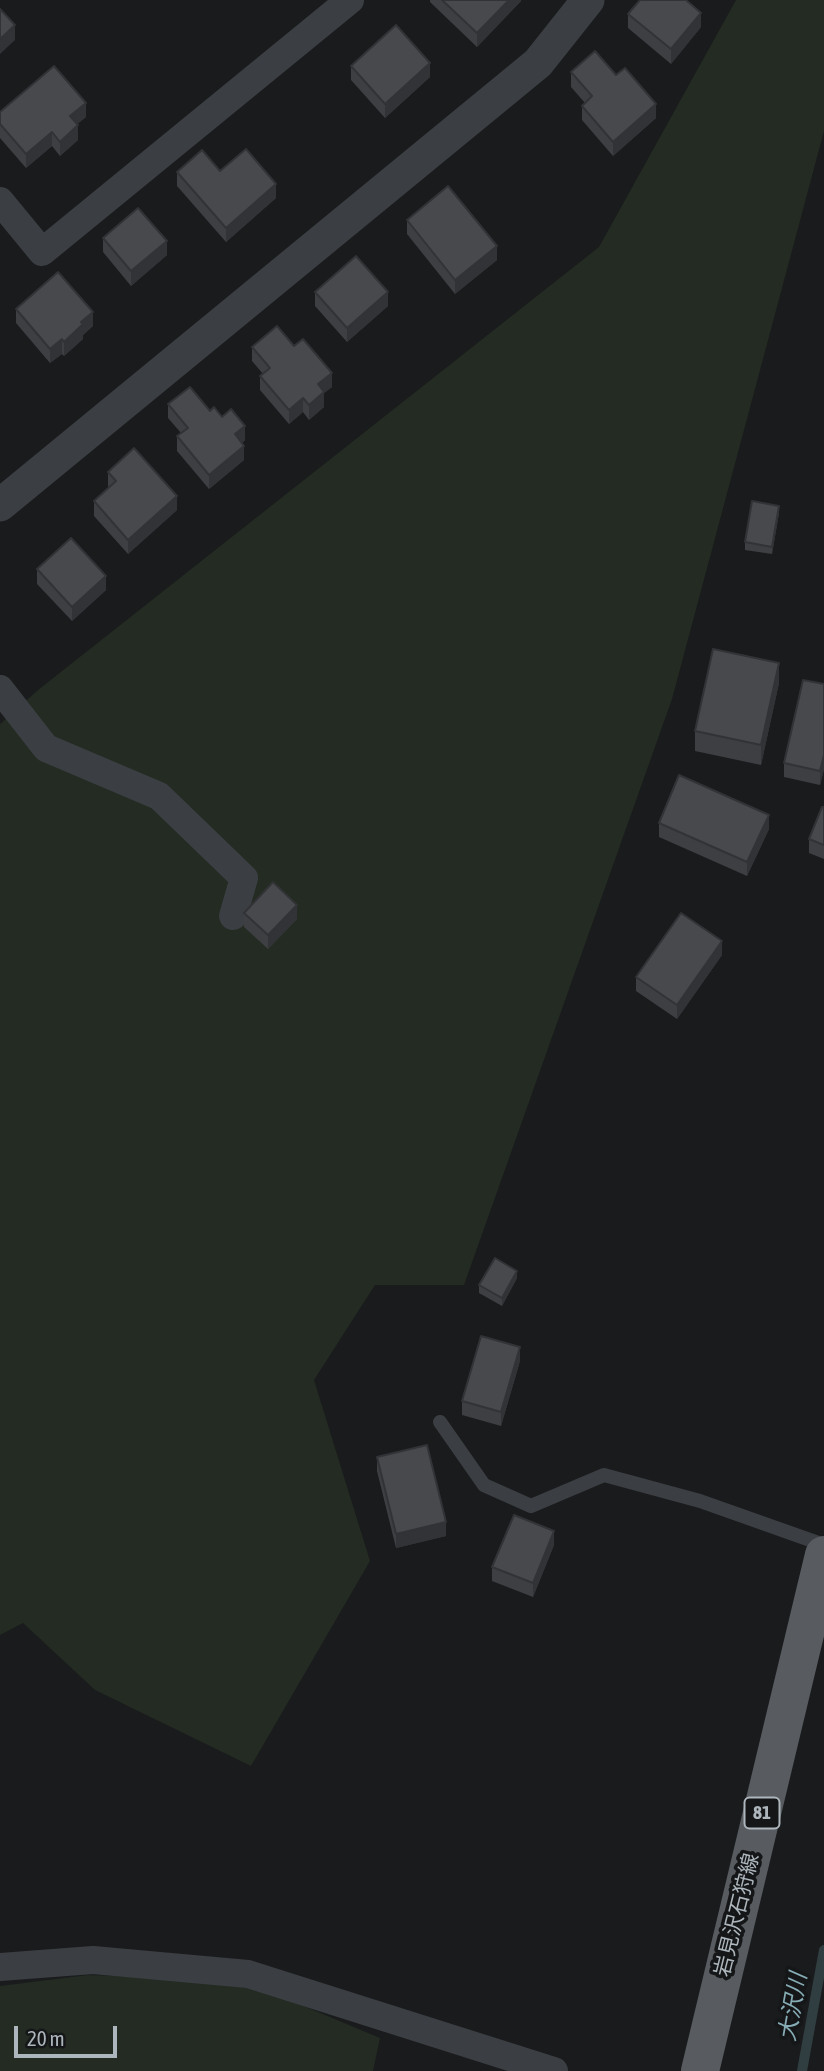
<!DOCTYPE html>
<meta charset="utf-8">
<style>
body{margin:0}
#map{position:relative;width:824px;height:2071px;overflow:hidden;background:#1a1b1d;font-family:"Asap Condensed",sans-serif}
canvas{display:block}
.scale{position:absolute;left:14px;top:2026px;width:103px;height:32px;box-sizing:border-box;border:4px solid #adb6bc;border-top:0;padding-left:9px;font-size:21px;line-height:24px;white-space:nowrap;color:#adb6bc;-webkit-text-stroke:5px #151618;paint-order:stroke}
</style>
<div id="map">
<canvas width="824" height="2071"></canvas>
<div class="scale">20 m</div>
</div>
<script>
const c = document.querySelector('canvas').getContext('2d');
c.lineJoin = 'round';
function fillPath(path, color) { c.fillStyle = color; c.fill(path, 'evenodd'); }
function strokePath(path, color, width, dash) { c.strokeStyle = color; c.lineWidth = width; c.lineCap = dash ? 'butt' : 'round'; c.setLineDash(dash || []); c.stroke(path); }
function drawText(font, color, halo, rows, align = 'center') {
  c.font = font + ' "Asap Condensed","Noto Sans JP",sans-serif'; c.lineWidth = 7; c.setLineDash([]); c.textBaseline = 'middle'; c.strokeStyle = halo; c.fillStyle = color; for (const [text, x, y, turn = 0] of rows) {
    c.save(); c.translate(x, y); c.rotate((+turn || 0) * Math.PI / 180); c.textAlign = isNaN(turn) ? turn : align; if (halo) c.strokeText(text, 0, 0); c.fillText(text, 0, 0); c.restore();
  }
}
fillPath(new Path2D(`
 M736 0H824V131L672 699 464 1285H375L314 1380 370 1561 251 1766 95 1690 23 1623 0 1635V724L38 690 599 247Z
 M88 1975 244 1981 380 2038 373 2071H0V1986Z`), '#232b22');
strokePath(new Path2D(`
 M802 2071 824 1950`), '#303e41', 10);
strokePath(new Path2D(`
 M440 1422 484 1485 531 1506 604 1475 700 1501 824 1545`), '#3b3e42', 14);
strokePath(new Path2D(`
 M0 201 42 252 350 0
 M0 689 46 748 159 796 244 878 233 916
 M0 1967 93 1960 248 1974 554 2071`), '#3b3e42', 28);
strokePath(new Path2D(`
 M0 505 538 63 588 0`), '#3b3e42', 33);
strokePath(new Path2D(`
 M700 2071 824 1555`), '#585c61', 38);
fillPath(new Path2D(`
 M430 0H521V1L477 47 430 2Z
 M628 14 701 27 671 64 628 28Z
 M351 66 430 77 385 118 351 80Z
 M571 72 616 75 656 118 613 156 582 120V106L585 103 571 87Z
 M0 112 86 117 77 124 78 140 60 156 52 146 26 168 0 138Z
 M220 171 276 198 226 242 177 186V172Z
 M407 220 497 260 455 294 407 234Z
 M103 238 167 255 131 286 103 252Z
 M315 292 388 306 347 342 315 306Z
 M16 309 93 326 83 335V339L64 356 62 354 50 363 16 323Z
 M294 346 332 387 324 393V407L309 420 303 412 289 424 260 390V376L263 374 252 361V347Z
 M168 404 210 411 222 417 245 440 242 443 244 460 209 489 177 451V436L181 433 168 418Z
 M108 472 177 510 128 554 94 516V501L109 487 108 486Z
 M779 513 772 554 745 550V542Z
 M37 569 106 590 72 621 37 584Z
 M779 683 761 765 695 751V731Z
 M824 684V769L820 785 784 777V763Z
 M824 807V859L809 853V839Z
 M659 823 769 829 747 876 659 837Z
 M244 913 297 919 268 949 244 927Z
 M722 955 677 1019 636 991V977Z
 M517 1278 502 1306 479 1293V1285Z
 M520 1361 501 1426 462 1415V1401Z
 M377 1457 446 1536 396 1548 377 1471Z
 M554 1545 533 1597 492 1581V1567Z`), '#3d3f42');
fillPath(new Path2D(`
 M509 0H521V1L477 47V33Z
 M701 13V27L671 64V49Z
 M15 25V40L0 54V39Z
 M430 63V77L385 118V104Z
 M86 103V117L70 130V116Z
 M656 104V118L613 156V142Z
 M78 125V140L60 156V142Z
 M52 132V146L26 168V154Z
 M276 184V198L226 242V228Z
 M167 241V255L131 286V271Z
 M497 246V260L455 294V280Z
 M388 292V306L347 342V328Z
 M93 312V326L83 335V339L64 356V342L81 322Z
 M62 339V354L50 363V349Z
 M332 373V387L324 393V407L309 420V405L318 384Z
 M303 398V412L289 424V410Z
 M245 426V440L235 448V434Z
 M244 446V460L209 489V475Z
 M177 496V510L128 554V540Z
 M779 506V513L772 554V547Z
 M106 576V590L72 621V607Z
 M779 663V683L761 765V745Z
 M824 755V769L820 785V771Z
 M769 815V829L747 876V862Z
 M297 905V919L268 949V935Z
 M722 941V955L677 1019V1005Z
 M517 1271V1278L502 1306V1298Z
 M520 1347V1361L501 1426V1412Z
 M446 1522V1536L396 1548V1534Z
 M554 1531V1545L533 1597V1583Z`), '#323336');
const building = new Path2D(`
 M442 0H509L477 33Z
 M640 0H686L701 13 671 49 628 14Z
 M0 9 15 25 0 39Z
 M396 25 430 63 385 104 351 66Z
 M595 51 616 75 625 68 656 104 613 142 582 106 592 96 571 72Z
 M54 66 86 103 70 116 78 125 60 142 52 132 26 154 0 124V112Z
 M246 149 276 184 226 228 177 172 202 150 220 171Z
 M448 186 497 246 455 280 407 220Z
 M138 208 167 241 131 271 103 238Z
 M356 256 388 292 347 328 315 292Z
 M58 272 93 312 81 322 83 324 64 342 62 339 50 349 16 309Z
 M277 326 294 346 303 339 332 373 318 384 324 392 309 405 303 398 289 410 260 376 270 368 252 347Z
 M190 387 210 411 214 407 222 417 231 409 245 426 235 434 244 446 209 475 177 436 188 428 168 404Z
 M134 448 177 496 128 540 94 501 116 481 108 472Z
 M752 501 779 506 772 547 745 542Z
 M71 538 106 576 72 607 37 569Z
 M713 649 779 663 761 745 695 731Z
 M803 680 824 684V755L820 771 784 763Z
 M679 775 769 815 747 862 659 823Z
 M822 807H824V845L809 839Z
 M273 882 297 905 268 935 244 913Z
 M681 913 722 941 677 1005 636 977Z
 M495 1258 517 1271 502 1298 479 1285Z
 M481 1336 520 1347 501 1412 462 1401Z
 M427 1445 446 1522 396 1534 377 1457Z
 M514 1515 554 1531 533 1583 492 1567Z`);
fillPath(building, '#47494d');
strokePath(building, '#323336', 2);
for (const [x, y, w] of [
 [762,1813,35]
]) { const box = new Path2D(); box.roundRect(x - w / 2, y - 15.5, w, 31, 5); c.fillStyle = '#151618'; c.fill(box); strokePath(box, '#adb6bc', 2); }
drawText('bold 19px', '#adb6bc', null, [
 ["81",762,1813]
]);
drawText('21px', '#adb6bc', '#151618', [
 ["岩見沢石狩線",737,1915,-76]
]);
drawText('italic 23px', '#86adb5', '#151618', [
 ["大沢川",793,2007,-80]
]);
</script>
